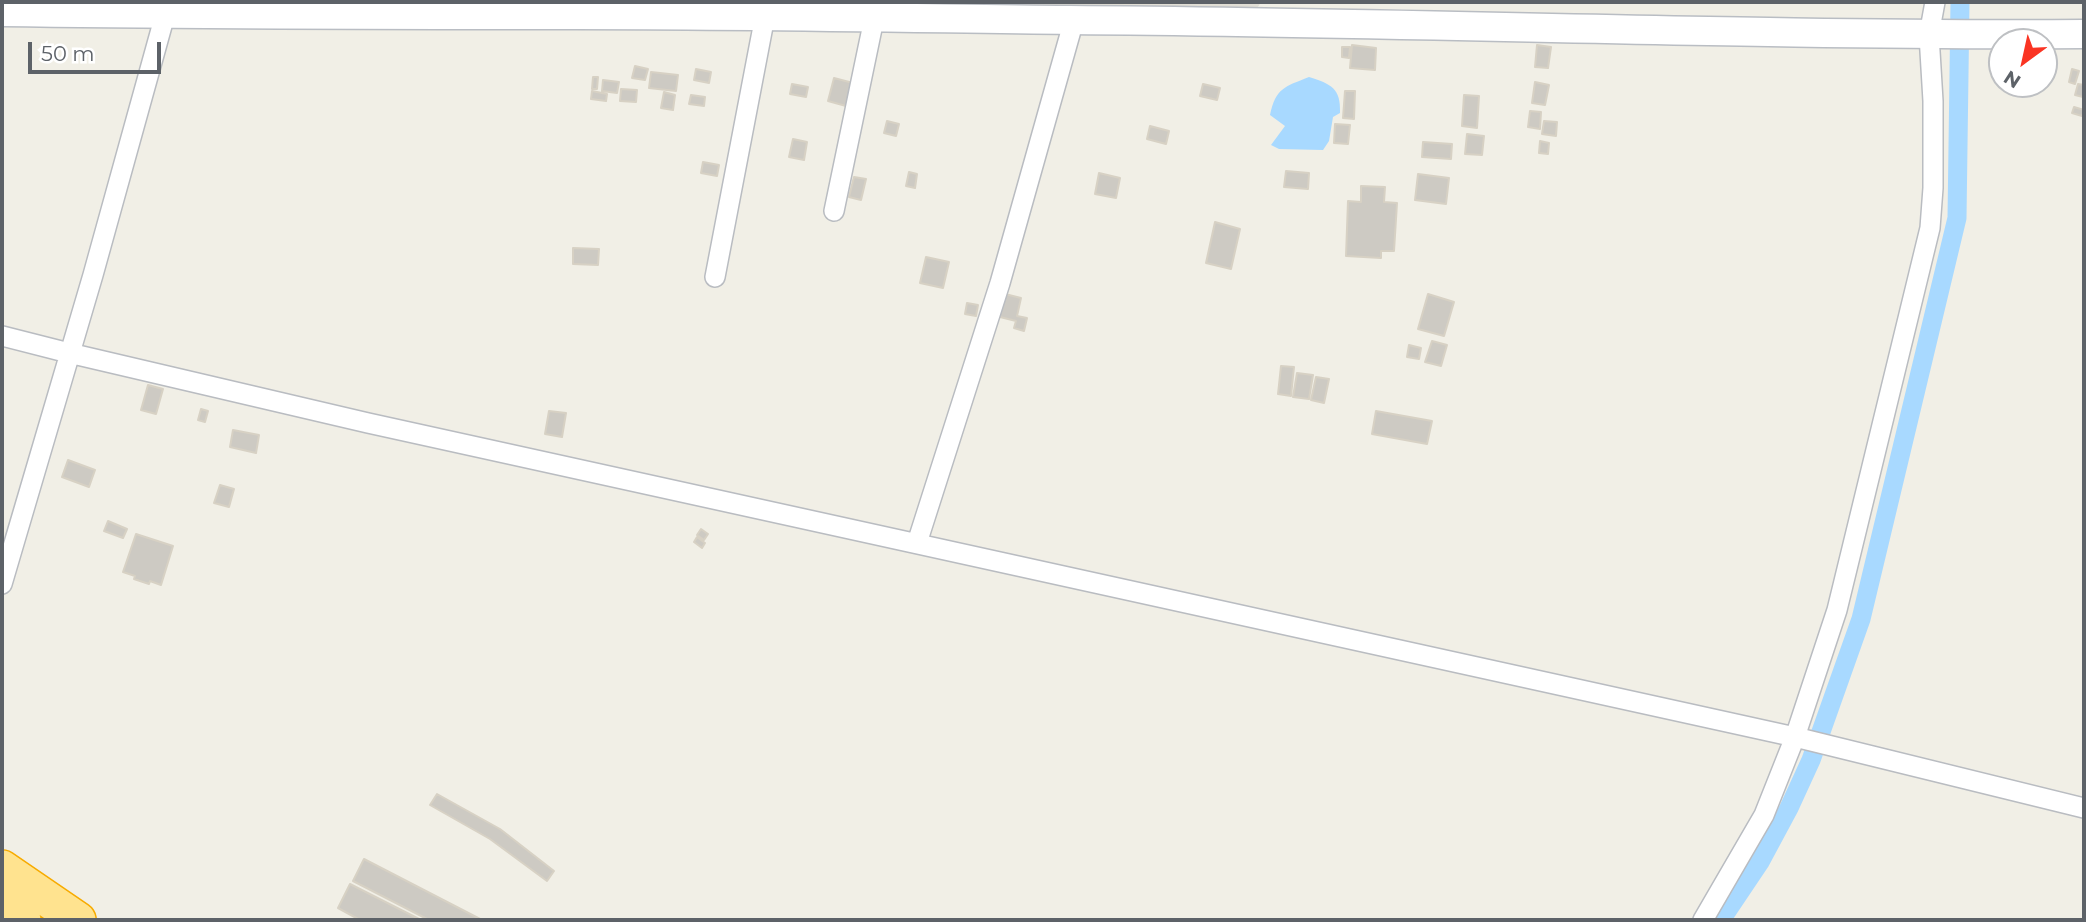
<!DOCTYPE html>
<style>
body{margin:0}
#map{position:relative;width:2086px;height:922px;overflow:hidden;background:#f1efe6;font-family:Montserrat,sans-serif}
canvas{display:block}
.frame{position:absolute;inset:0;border:4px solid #5d6268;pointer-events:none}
.north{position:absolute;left:1988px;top:28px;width:70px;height:70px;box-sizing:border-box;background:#fff;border:2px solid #bec0c3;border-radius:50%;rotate:213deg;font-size:19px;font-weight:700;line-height:28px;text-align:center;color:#5d6268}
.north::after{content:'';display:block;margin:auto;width:24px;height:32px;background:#fa3423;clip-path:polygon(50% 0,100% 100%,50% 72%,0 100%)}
.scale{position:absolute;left:28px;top:42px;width:133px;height:32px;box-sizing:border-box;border:4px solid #5d6268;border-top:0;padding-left:9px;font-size:21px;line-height:24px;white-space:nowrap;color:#5d6268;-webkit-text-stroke:5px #fff;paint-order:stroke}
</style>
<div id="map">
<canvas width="2086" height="922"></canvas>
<div class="frame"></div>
<div class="north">N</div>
<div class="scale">50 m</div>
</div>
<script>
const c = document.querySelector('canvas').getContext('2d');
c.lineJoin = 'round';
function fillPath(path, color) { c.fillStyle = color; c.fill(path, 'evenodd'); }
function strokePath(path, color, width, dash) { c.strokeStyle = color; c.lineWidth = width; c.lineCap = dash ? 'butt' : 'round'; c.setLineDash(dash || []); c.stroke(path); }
fillPath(new Path2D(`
 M590 2H1261L1255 12Z`), '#e1ded5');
fillPath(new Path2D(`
 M1309 77C1331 84 1341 88 1340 113L1333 117 1329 141 1323 150 1279 149 1271 145 1285 126 1270 115C1276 88 1284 87 1309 77Z`), '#a8d9ff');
strokePath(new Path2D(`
 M1721 920 1760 862 1789 808 1811 760 1861 619 1957 218 1960 2`), '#a8d9ff', 19);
const building = new Path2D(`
 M1352 45 1376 48 1375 70 1350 68Z
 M1537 45 1551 47 1548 68 1535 67Z
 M1342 47H1350L1349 58 1342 57Z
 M635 66 648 69 645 80 632 78Z
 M696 69 711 72 709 83 694 80Z
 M2072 69 2079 71 2075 84 2069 82Z
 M651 72 678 75 676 91 649 88Z
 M593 77H598L597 89H592Z
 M834 78 853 83 846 106 828 101Z
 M603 80 619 82 617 93 602 91Z
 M1535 82 1549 85 1545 105 1532 103Z
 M792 84 808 87 806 97 790 94Z
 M1203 84 1220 88 1217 100 1200 96Z
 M2078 84 2084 85 2083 97 2075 95Z
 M621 89 637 90 636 102 620 101Z
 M592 91 607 94 606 101 591 99Z
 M1345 91H1355L1354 119 1343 118Z
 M664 92 675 95 673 110 661 108Z
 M691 95 705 97 704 106 689 104Z
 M1464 95 1479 96 1477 128 1462 126Z
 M2074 107 2084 110 2082 116 2072 113Z
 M1530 111 1541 112 1540 129 1528 127Z
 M887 121 899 124 896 136 884 133Z
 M1544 121 1557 122 1556 136 1542 134Z
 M1335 124 1350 125 1348 144 1334 143Z
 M1150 126 1169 131 1166 144 1147 139Z
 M1467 134 1484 136 1482 155 1465 154Z
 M793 139 807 142 804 160 789 157Z
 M1540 141 1549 143 1548 154 1539 153Z
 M1423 142 1452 144 1451 159 1422 157Z
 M703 162 719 165 717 176 701 173Z
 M1286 171 1309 173 1308 189 1284 187Z
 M909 172 917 174 915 188 906 186Z
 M1099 173 1120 178 1116 198 1095 194Z
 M1418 174 1449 178 1446 204 1415 200Z
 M854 177 866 179 861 200 849 197Z
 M1361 186 1385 187 1384 202 1397 203 1394 251H1381V258L1346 256 1348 201 1361 202Z
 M1215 222 1240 229 1231 269 1206 263Z
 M573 248 599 249 598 265 573 264Z
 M926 257 949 262 943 288 920 283Z
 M1001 293 1021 298 1017 316 1027 318 1024 331 1014 328 1016 321 996 316Z
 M1428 294 1454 302 1444 336 1418 329Z
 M967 303 978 305 976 316 965 314Z
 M1432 341 1447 345 1441 366 1425 362Z
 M1409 345 1421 348 1419 359 1407 357Z
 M1281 366 1294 367 1291 396 1278 394Z
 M1297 373 1313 375 1309 399 1293 397Z
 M1316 377 1329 379 1324 403 1311 400Z
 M148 385 163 389 156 414 141 410Z
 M201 409 208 411 205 422 198 420Z
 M549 411 566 413 562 437 545 434Z
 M1376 411 1432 421 1427 444 1372 434Z
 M233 430 259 435 256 453 230 447Z
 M68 460 95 470 89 487 62 477Z
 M220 485 234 489 229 507 214 503Z
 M108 521 127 529 123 538 104 531Z
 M701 529 708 534 704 540 697 535Z
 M136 534 173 546 161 585 150 581 149 584 134 579 135 576 123 572Z
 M697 537 705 543 702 548 694 542Z
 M437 794 500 829 554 871 547 881 490 839 430 805Z
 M364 859 482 920H429L353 881Z
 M350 884 421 920H360L338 908Z`);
fillPath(building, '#cdcac3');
strokePath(building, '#d7d1c4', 2);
const street = new Path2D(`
 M834 211 874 19
 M715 277 765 16
 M2 336 69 353 368 423 1795 737 2084 808
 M917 543 1000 283 1074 20
 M2 584 93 275 165 15
 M1703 920 1764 815 1795 737 1837 610 1930 228 1933 188V101L1929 35 1935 2`);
const secondary = new Path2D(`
 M2 12C194 15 385 15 577 15 741 15 905 18 1069 20 1408 22 1746 36 2084 34`);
const highway = new Path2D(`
 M2 868 78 920
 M2 906 23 920`);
strokePath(street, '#b9bcc1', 22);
strokePath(secondary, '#b9bdc3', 31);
strokePath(highway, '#f7ab00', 38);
strokePath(street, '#fff', 19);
strokePath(secondary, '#fff', 28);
strokePath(highway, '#ffe38f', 35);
</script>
